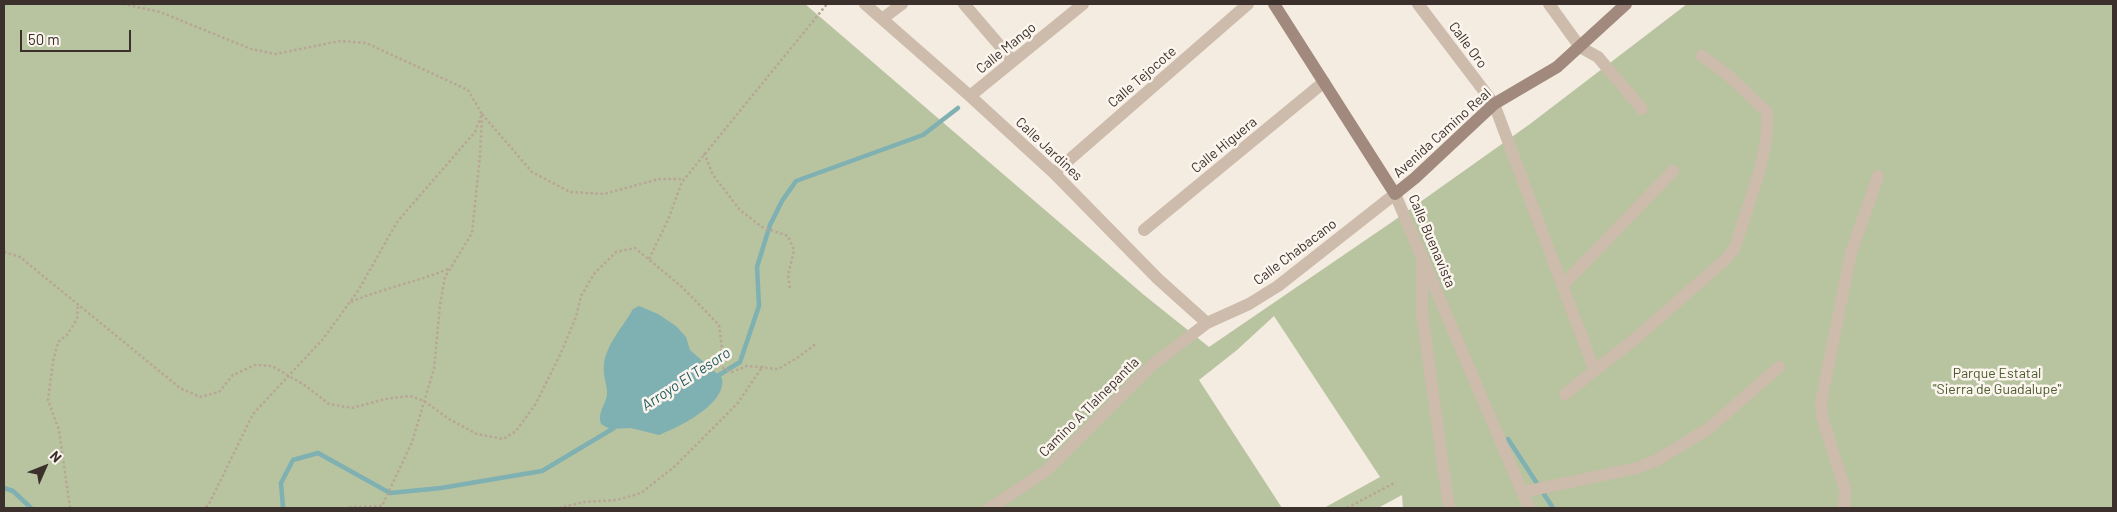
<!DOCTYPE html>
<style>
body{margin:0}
#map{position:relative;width:2117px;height:512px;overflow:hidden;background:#f4ebe1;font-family:Barlow,sans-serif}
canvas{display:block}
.frame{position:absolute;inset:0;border:5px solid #3b302b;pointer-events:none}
.north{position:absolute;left:20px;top:442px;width:50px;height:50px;-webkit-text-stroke:4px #fbf5ee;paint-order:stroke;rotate:46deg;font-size:14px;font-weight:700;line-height:20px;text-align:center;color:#3b302b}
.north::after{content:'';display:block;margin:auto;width:18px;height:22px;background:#3b302b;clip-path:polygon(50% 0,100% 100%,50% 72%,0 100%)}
.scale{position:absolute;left:20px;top:30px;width:111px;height:22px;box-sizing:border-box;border:2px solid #3b302b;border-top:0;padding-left:6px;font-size:15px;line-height:18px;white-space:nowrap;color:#3b302b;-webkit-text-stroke:4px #fbf5ee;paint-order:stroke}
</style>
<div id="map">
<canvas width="2117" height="512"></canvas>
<div class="frame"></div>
<div class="north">N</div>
<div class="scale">50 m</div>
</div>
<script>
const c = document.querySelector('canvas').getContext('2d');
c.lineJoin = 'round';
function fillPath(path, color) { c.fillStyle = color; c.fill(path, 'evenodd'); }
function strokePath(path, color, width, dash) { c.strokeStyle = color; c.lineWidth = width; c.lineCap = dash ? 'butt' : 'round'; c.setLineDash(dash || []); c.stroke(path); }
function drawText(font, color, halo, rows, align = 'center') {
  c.font = font + ' Barlow,sans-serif'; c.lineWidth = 5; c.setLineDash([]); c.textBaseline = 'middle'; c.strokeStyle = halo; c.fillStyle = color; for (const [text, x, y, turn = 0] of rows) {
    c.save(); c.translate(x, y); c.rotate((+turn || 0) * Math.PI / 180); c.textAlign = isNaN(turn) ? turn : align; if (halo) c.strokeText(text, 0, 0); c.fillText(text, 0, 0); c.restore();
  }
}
fillPath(new Path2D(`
 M4 4H805L1144 295 1209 347 1392 222 1530 124 1687 4H2113V508H1403L1402 495 1378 508H1324L1380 477 1274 316 1237 350 1199 380 1282 508H4Z`), '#b8c4a0');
fillPath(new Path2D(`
 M639 306 658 314 676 326 686 337 690 350 722 378C727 404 679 427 659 435L631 428 610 429 601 424C597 413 605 406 607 395 608 385 602 375 604 364 607 343 623 327 633 309Z`), '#7fb0b2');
strokePath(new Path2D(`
 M716 377 740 362 759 306 757 267 770 225 782 201 796 181 923 135 958 108
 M1508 439 1553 508
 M4 488 13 491 31 508
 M283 508 281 483 293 460 318 453 390 493 441 488 542 471 614 428`), '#7fb0b2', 4.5);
strokePath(new Path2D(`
 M123 4 160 12 251 49 276 54 340 41 366 43 468 90 482 114 475 132 397 222 358 291 323 339 253 414 209 504 205 508
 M482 114 532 172 570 192 604 194 659 179H684
 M704 153 713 175 740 210 762 227 788 236 794 250 788 275 790 290
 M4 252 20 257 180 388 200 397 219 392 233 375 255 365 272 366 306 386 329 404 352 408 385 399 410 396 424 401 449 419 477 434 503 439 516 431 535 405 561 353 576 317 581 296 594 274 616 252 635 248 682 287 719 325 722 348 719 366 732 372 747 366 778 369 797 358 817 343
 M649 259 668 220 682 182 827 4
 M351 302C383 288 418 282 450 268
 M70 508 59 430 48 400 53 362 58 342 67 335 77 319 78 304
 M350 508V507L382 506 412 442 434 369 440 305 445 277 472 233 480 156 482 118
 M559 508 584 502 617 500 641 493 674 467 737 404 763 366
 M1347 508 1396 482`), '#b9a596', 2.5, [2.5, 2.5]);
strokePath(new Path2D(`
 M865 4 970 96 1054 173 1158 279 1207 323
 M964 4 1013 61
 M1418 4 1494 104 1594 369
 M1549 4 1580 47 1598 57 1642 109
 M882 19 902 4
 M970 96 1083 4
 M1054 173 1248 4
 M1144 230 1324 82
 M1422 262V314L1449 508
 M1563 285 1673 171
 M1565 394 1636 338 1725 260 1735 248C1747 205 1770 156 1767 112L1729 76 1702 56
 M1523 492 1637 468 1657 460 1708 429 1779 367
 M990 508 1046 471 1152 365 1207 323 1249 304 1278 286 1395 194 1529 508
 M1844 508 1845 489 1822 417 1821 403 1851 253 1878 176`), '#cdbbac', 12);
strokePath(new Path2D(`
 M1274 4 1395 194 1415 178 1494 104 1557 67 1626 4`), '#a18a7d', 12);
drawText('14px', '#3b302b', '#fbf5ee', [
 ["Calle Oro",1468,45,53],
 ["Calle Mango",1006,48,-39],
 ["Calle Tejocote",1142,77,-41],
 ["Avenida Camino Real",1442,133,-42],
 ["Calle Higuera",1224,145,-39],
 ["Calle Jardines",1049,149,43],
 ["Calle Buenavista",1432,241,67],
 ["Calle Chabacano",1295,252,-37],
 ["Camino A Tlalnepantla",1089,407,-45]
]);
drawText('14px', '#4a5a2e', '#fbf5ee', [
 ["Parque Estatal",1997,373],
 ["\"Sierra de Guadalupe\"",1997,389]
]);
drawText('italic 15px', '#1f5a5e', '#fbf5ee', [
 ["Arroyo El Tesoro",686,379,-33]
]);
</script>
